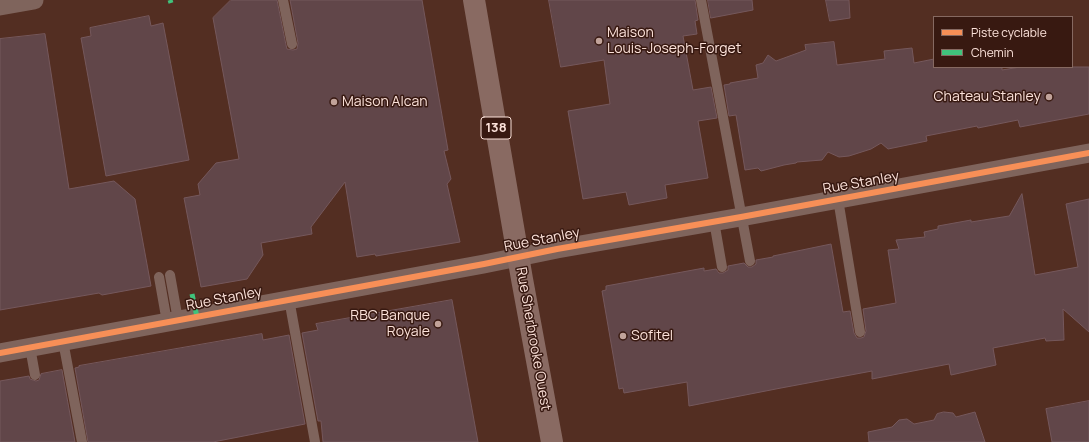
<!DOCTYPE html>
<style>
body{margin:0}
#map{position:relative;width:1089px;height:442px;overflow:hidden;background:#532e22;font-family:Manrope,sans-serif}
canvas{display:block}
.legend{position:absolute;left:933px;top:16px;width:140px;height:52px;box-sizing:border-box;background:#381911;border:1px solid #866961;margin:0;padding:5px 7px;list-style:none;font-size:12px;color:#fce2da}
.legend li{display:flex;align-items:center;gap:8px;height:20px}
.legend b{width:20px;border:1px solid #866961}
</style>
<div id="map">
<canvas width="1089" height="442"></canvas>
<ul class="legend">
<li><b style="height:5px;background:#f78f57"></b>Piste cyclable</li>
<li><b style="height:5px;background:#40c37c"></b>Chemin</li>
</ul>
</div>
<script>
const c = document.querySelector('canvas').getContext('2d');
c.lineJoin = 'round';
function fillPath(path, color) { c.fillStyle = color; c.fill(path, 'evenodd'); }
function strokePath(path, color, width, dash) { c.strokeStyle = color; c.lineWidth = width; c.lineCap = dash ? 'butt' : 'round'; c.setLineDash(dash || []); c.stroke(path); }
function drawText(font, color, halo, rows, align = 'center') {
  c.font = font + ' Manrope,sans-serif'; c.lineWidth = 3; c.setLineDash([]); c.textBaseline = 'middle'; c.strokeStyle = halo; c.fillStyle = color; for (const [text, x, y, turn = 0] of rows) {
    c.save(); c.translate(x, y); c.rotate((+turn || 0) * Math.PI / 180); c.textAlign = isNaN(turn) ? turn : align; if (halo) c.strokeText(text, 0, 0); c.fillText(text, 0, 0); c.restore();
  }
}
const building = new Path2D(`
 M231 0H277L286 45 287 49 293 50 297 49 298 43 290 0H422L448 150 444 151 451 179 447 184 460 242 376 256 375 254 357 257 345 182 311 227 312 234 261 243 263 255 247 279 201 287 184 198 200 195 198 184 216 163 239 159 213 18Z
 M549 0H695L698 20 695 21 697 34 683 36 693 90 711 87 717 118 698 121 708 178 665 185 667 198 629 205 626 192 583 199 568 111 610 104 604 60 561 67Z
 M708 0H752L753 10 711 18Z
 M826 0H849L850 18 830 21Z
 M149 16 151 26 163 23 189 160 106 176 81 38 91 36 90 28Z
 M45 34 69 189 114 181 135 199 151 286 102 295 99 293 0 310V39Z
 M834 42 837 65 885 59 884 51 912 48 914 63 934 59V67H1002V70L1020 67H1089V114L1020 127 1018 120 978 128 977 126 926 136 927 141 888 149 881 143 871 149 849 156 839 157 828 152 822 160 797 162 796 163 784 165 761 171 758 168 745 170 736 115 729 116 724 85 730 84V83L758 78 756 65 763 63 768 55 776 61 806 50 805 45Z
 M1022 194 1035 275 1078 267 1066 204 1089 199V332L1063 309 1064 340 1046 341 1045 338 993 348 996 365 951 375 949 364 872 379V371L781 388 689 406 687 382 624 393 623 388 619 389 602 291 606 290V286L704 268V271L716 269 719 273H723L728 270V266L744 263 748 267H752L756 264V260L773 257V256L831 244 843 312 850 311 854 333 857 338H861L864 337 866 331 863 309 896 303 888 250 899 249 896 240 925 237 924 232 938 229V226L971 220V222L1009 216Z
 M452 300 478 442H323L321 421H318L302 333 318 330 316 324Z
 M262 334 263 340 289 335 305 424 213 442H88L75 368 79 367V366Z
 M62 370 75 442H0V381L29 376 30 379 36 381 39 380 41 374Z
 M1089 401V442H1052L1046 409Z
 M944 412 953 413 956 417 975 412 985 442H869L868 432 892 427 899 420 907 419 914 424 934 420 937 414Z`);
fillPath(building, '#614649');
strokePath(building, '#75585c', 1);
strokePath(new Path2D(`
 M283 0 292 44
 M701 0 750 261
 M838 199 860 332
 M714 221 722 267
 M170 275 178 320
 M159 277 167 322
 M289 299 315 442
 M63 341 82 442
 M30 347 35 375`), '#7f645c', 10);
strokePath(new Path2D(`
 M0 6 34 0
 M0 353 484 264 557 249 741 217 1089 153`), '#7f645c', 19);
strokePath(new Path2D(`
 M474 0 522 279 552 442`), '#896a62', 22);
strokePath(new Path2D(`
 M170 0 171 3
 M192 294 197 317`), '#40c37c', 5, [10, 5]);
strokePath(new Path2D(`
 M0 353 484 264 557 249 741 217 1089 153`), '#f78f57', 6);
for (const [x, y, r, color] of [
 [599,41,4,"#c1a39a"],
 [1049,97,4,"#c1a39a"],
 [334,102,4,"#c1a39a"],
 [438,324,4,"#c1a39a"],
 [623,336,4,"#c1a39a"]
]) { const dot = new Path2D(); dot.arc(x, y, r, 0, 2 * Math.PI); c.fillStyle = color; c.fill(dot); strokePath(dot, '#381911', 1.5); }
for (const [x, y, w] of [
 [496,128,30]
]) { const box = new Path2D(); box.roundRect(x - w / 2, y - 11, w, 22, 3); c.fillStyle = '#381911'; c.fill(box); strokePath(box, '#fce2da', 1); }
drawText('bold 13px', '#fce2da', null, [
 ["138",496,128]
]);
drawText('14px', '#fce2da', '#381911', [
 ["Maison",607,33],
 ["Louis-Joseph-Forget",607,49],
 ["Chateau Stanley",1041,97,"right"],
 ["Maison Alcan",342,102],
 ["RBC Banque",430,316,"right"],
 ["Royale",430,332,"right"],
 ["Sofitel",631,336]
], 'left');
drawText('14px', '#fce2da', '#381911', [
 ["Rue Stanley",861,183,-10],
 ["Rue Stanley",542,240,-11],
 ["Rue Stanley",224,299,-11],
 ["Rue Sherbrooke Ouest",533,339,80]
]);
</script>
